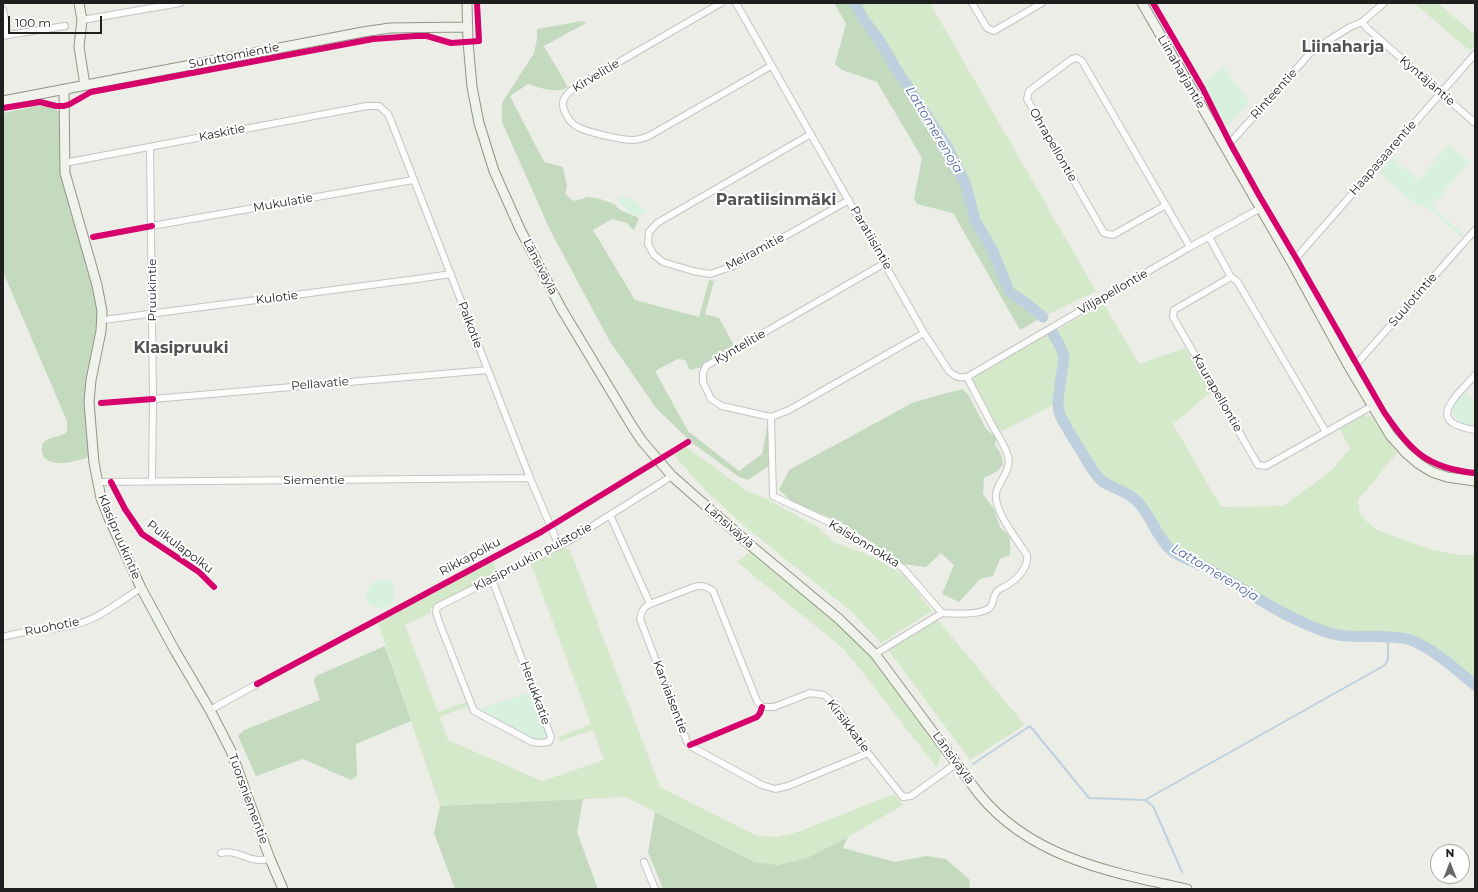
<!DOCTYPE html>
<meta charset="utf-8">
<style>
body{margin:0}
#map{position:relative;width:1478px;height:892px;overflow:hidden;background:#edede8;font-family:Montserrat,sans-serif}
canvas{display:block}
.frame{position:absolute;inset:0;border:4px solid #1f1f1f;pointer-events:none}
.north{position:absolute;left:1430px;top:844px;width:40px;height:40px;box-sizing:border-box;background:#fff;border:1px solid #a5a5a5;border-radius:50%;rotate:0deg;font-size:11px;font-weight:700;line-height:16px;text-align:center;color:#1f1f1f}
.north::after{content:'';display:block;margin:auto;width:14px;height:18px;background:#676765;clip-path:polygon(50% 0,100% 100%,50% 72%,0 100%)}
.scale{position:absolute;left:8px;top:16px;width:94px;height:18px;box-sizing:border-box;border:2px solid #1f1f1f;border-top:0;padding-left:5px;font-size:12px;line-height:14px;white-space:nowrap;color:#1f1f1f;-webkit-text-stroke:3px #fff;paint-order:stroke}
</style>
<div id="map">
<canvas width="1478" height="892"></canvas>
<div class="frame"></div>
<div class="north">N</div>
<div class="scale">100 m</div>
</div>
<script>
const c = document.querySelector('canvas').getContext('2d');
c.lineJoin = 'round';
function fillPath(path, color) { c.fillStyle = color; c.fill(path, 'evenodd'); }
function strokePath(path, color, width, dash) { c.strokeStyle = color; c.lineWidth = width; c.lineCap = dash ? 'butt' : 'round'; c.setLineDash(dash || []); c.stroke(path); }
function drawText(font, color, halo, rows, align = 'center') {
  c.font = font + ' Montserrat,sans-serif'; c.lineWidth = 4; c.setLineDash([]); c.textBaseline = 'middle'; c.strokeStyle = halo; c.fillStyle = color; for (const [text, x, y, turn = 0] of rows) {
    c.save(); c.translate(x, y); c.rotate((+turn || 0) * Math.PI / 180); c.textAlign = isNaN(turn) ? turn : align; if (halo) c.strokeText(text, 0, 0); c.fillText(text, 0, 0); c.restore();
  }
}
fillPath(new Path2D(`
 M855 3H930L1096 291 1043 317 1027 303 1011 293 1008 289 993 251 975 220 966 185 948 148 895 67 880 41 864 20Z
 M1414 3H1438L1475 35V45L1470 51Z
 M1104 304 1139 364 1185 348 1211 392 1173 424 1221 507 1283 506 1330 472 1350 449 1340 429 1363 415 1371 416 1397 453 1358 500 1360 515 1375 529 1429 549 1458 555H1475V680C1453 663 1431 643 1404 635 1383 634 1359 636 1340 632 1294 621 1253 592 1213 568 1199 559 1182 556 1170 545 1158 534 1155 516 1144 504 1133 492 1118 490 1106 480 1091 468 1070 429 1062 411 1059 393 1069 375 1066 357 1065 347 1059 339 1055 331Z
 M1048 334 1058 350 1060 358 1053 405 1000 432 973 383 974 376Z
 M686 447 747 491 767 499 819 528 835 543 869 555 904 575 932 611 881 643 853 613 749 530 705 490 674 455Z
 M564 548 570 550 660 787 757 836 778 837 798 832 894 794 903 805 848 837 807 858 778 865 754 862 625 797 440 806 378 623 492 561 498 572 430 609 431 613 405 625 438 712 466 702 468 706 440 717 448 740 542 781 604 760 593 730 560 741 558 737 591 724 531 564Z
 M750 552 846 631 869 652 885 672 941 752 937 768 845 650 737 562Z
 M938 620 1025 725 970 760 888 650Z`), '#d3e9c9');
fillPath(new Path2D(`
 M834 3H855L864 20 880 41 895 67 948 148 966 185 975 220 993 251 1008 289 1011 293 1027 303 1043 317 1020 330 953 213 917 204 914 199 922 158 877 82 842 70 835 64 846 24Z
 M582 21 586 23 544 46 568 87C556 94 540 88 528 84L510 96 544 162 563 167 567 187 565 194 574 201 588 197 600 199 614 204 620 210 639 218 634 230 631 228 627 223 612 219 593 230 635 300 699 317 709 280 714 281 705 314 719 318 734 345 709 361 703 367 690 370 685 360 678 359 655 371 688 431 739 471 762 454 768 422 770 465 748 480 739 477 691 442 656 408 609 340 550 230 502 122V103L534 53 537 39V29Z
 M37 106C45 106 53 107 60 112L61 174 94 287 98 322 89 451 87 458C75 461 48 470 42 453 41 449 42 444 45 441 50 437 60 437 67 432V421L3 272V113Z
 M962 389 968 394 986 429 996 437 995 445 1001 454 1003 465 996 472 984 478 983 494 994 509 1000 527 1010 537V555L1000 559 993 576 980 579 959 602 942 594 954 565 941 553 926 567 904 564 843 523 793 502 779 490 789 470 914 402Z
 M385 646 411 721 356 744 357 776 351 780 303 759 256 776 238 736 244 730 320 700 314 681 316 676Z
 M583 799 577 832 598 889H455L434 833 440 806Z
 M655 812 754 862 778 865 807 858 848 837 843 848 895 862 926 856 946 859 969 879 970 889H663L648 852Z`), '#c3dabf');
fillPath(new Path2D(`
 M1223 66 1250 103 1226 127 1203 84Z
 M1449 144 1470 162 1432 206 1464 235 1462 238 1431 210 1410 200 1379 173 1392 157 1418 180Z
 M620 197 634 199 645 212 639 216 626 212 627 207 619 204Z
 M1465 392 1475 401V426L1463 424 1456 419 1453 413V406Z
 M384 580 394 582V595L391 605 383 608C378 607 371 607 368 602 365 596 368 585 374 582 377 580 381 581 384 580Z
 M534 691 549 742 538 743 474 711Z`), '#d8f1de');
strokePath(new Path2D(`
 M973 764 1030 726 1089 798 1145 800 1153 806 1182 872
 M1145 800 1385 665 1388 659V638`), '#bed0de', 2);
strokePath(new Path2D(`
 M855 3 864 20 880 41 895 67 948 148 966 185 975 220 993 251 1008 289 1011 293 1026 303 1043 317
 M1052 332 1061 348 1064 357 1058 400C1058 406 1058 410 1060 415 1064 424 1070 433 1075 441 1083 453 1090 469 1100 479 1108 487 1120 489 1129 495 1150 508 1153 534 1171 550 1182 559 1196 562 1209 569 1238 585 1265 605 1295 619 1309 626 1331 635 1347 636 1367 638 1390 634 1410 640 1430 646 1458 671 1475 685`), '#bed0de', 11);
const street = new Path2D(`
 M721 3 574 88C563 97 559 103 567 116 569 120 574 125 578 127 586 132 622 140 632 140 637 140 644 138 649 136L771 66
 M736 3 924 333 949 371C955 377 959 378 967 377L1190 247 1259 209
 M972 3 987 28 994 31 1042 3
 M3 10 8 35 3 36
 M82 20 180 3
 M1362 22 1368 29 1475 123
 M8 35 65 26
 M811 134 657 223 649 232 648 244 654 255 663 262 693 271 710 274 731 267 849 200
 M150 147 153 399 152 481
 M1224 147 1230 143 1313 50 1350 27 1362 22 1384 3
 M64 163 367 106H379L388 114 391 121 530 478 559 546
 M1166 205 1113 235 1104 233 1027 99 1029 91 1072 59 1077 58 1082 61 1190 247
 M152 226 413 180
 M1209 237 1231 277 1174 310 1173 317 1258 465 1266 466 1372 406
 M1291 261 1296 258 1475 54
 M885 263 706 366 703 373V382L711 399 722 406 771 417 789 410 924 333
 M1231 277 1237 281 1326 432
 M103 320 417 279 451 274
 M1351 370 1475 230
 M1475 375C1455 398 1424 422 1475 430
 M153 399 488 370
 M771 417 773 496 833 524 859 542 903 568 942 613C953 614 978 615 988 609 994 606 992 598 996 593 998 589 1002 588 1006 586 1016 580 1029 568 1027 555 1018 541 993 510 996 493 999 480 1012 470 1008 456 1004 443 996 433 990 421 982 406 975 392 967 377
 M97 482 530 478
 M610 515 650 604
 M492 579 551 737 549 742 541 743 532 742 474 711 439 622 436 612 437 607 567 542 672 476
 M3 637C26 630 50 630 73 625 98 620 120 601 141 588
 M875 654 942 613
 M210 710 257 684
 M868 753 788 786 775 789 762 785 692 747 687 742 640 619C641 612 643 607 650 604L694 587C702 585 706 586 713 591L757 701 762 707H774L810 693 824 695 834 703 868 753 903 797 911 796 957 763
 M221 853C235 849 246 860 260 860 263 860 267 859 270 859
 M644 862 655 889`);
const secondary = new Path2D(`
 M79 3 82 20 79 47 85 85
 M467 3 468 42 472 87 479 123 494 171 520 229 561 308 632 426 642 441 672 476 755 549 839 619 875 654 979 794C1031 858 1110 872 1187 889
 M1142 3 1291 261 1351 370 1390 435 1406 453 1419 464 1432 472 1447 477 1475 481
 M64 90 65 173 97 285 102 311 101 331 91 380 89 402 94 463 101 498 108 516 141 588 174 649 210 710 231 751 270 859 283 889
 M3 101 363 32 390 28 467 27`);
strokePath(street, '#c4c4c2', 8);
strokePath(secondary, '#909681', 11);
strokePath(street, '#fcfcfc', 6);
strokePath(secondary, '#f0f3eb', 9);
strokePath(new Path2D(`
 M1153 3 1203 89 1230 143 1260 197 1296 258 1384 412C1411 451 1426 468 1475 473
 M3 108 40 102 56 106H64L70 104 91 92 373 39 415 36H427L451 43 479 41 477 3
 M93 237 152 226
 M101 403 153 399
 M111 482 125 509 142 534 199 572 214 587
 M257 684 541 532 688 442
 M690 745 757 717 760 713 762 707`), '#d6006c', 6);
drawText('12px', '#1f1f1f', '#fff', [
 ["Suruttomientie",234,56,-11],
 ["Liinaharjantie",1181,72,60],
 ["Kirvelitie",596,76,-31],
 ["Kyntäjäntie",1427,81,41],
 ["Rinteentie",1274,94,-48],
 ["Kaskitie",222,133,-11],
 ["Ohrapellontie",1053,145,60],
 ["Haapasaarentie",1383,158,-49],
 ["Mukulatie",283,203,-10],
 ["Paratiisintie",871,238,60],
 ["Meiramitie",755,252,-28],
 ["Länsiväylä",540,267,63],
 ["Pruukintie",152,290,-90],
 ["Viljapellontie",1113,292,-30],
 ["Kulotie",277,298,-7],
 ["Suulotintie",1413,300,-49],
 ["Palkotie",470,325,69],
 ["Kyntelitie",740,347,-30],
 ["Pellavatie",320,384,-5],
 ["Kaurapellontie",1217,393,60],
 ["Siementie",314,480],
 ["Länsiväylä",729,526,41],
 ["Klasipruukintie",119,537,67],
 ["Kaisionnokka",864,544,31],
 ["Puikulapolku",180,547,37],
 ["Rikkapolku",470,557,-28],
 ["Klasipruukin puistotie",533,557,-28],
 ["Ruohotie",52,627,-11],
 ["Herukkatie",535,693,70],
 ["Karviaisentie",670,697,69],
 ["Kirsikkatie",848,726,53],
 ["Länsiväylä",953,758,54],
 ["Tuorsniementie",248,799,70]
]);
drawText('italic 13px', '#5368a7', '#fff', [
 ["Lattomerenoja",934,130,59],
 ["Lattomerenoja",1215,573,31]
]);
drawText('bold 16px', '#525252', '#fff', [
 ["Liinaharja",1343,47],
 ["Paratiisinmäki",776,200],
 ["Klasipruuki",181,348]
]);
</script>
